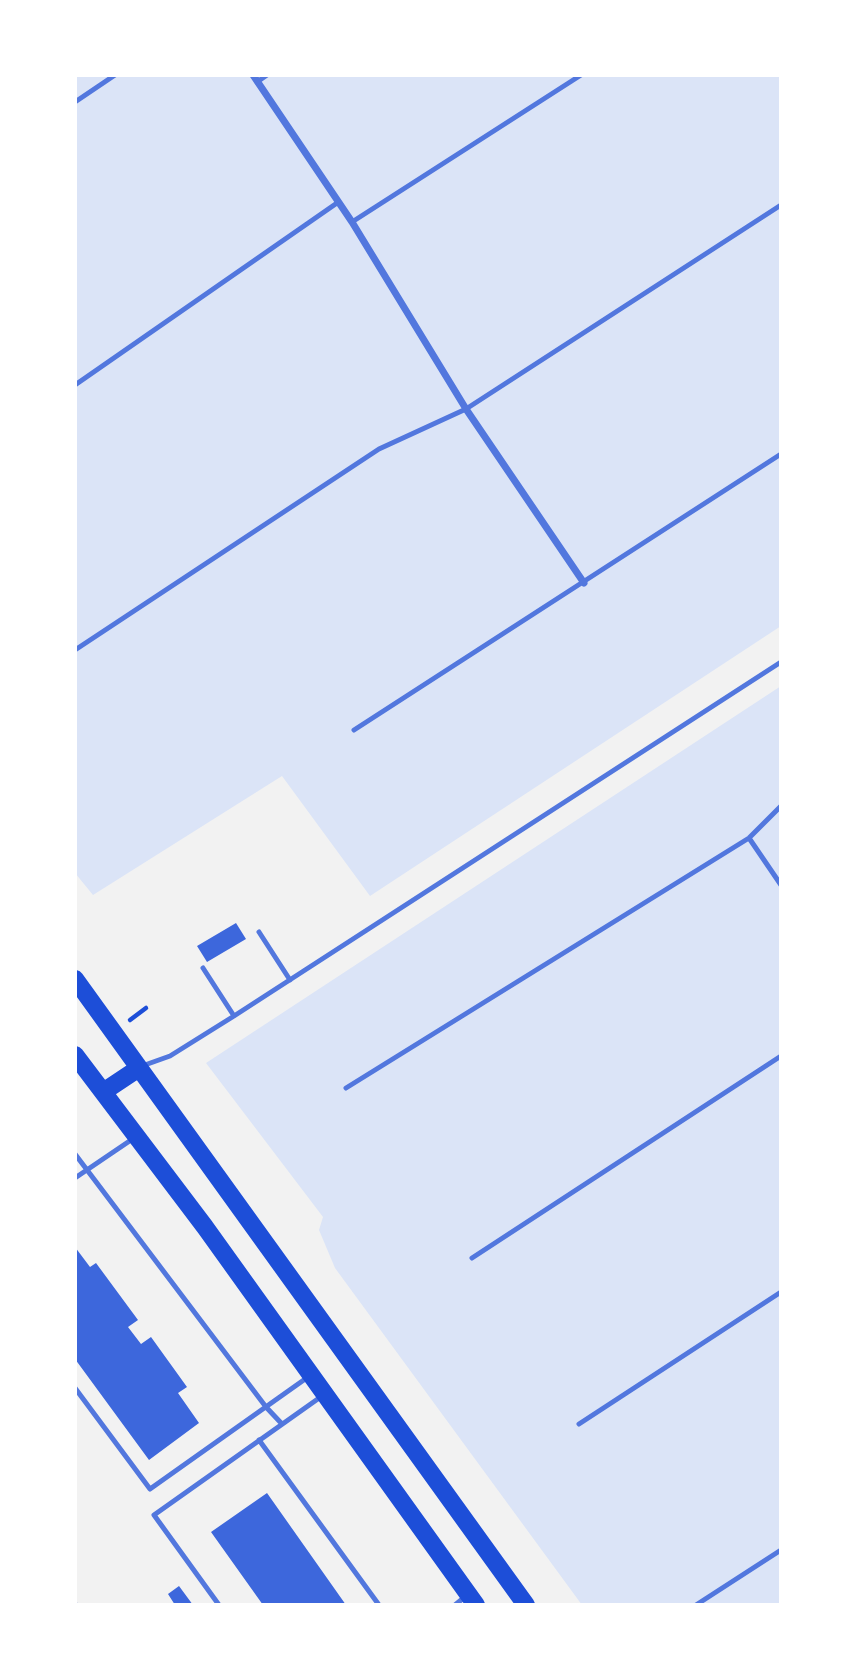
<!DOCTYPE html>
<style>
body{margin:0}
#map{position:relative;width:856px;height:1680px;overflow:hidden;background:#f2f2f2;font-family:"IBM Plex Sans",sans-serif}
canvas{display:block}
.frame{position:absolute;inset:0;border:77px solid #fff;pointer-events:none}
</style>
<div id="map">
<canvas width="856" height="1680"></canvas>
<div class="frame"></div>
</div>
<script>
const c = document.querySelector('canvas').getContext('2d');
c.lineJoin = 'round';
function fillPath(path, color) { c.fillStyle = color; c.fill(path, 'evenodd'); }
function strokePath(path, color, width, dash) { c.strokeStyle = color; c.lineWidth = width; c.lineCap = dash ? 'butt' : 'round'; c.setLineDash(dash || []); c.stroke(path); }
fillPath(new Path2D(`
 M75 75H781V626L370 896 282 776 93 895 75 873Z
 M781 686V1605H582L335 1268 319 1230 323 1217 206 1063Z`), '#dbe4f7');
fillPath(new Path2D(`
 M236 923 246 939 207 962 197 946Z
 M75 1247 90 1267 96 1263 138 1320 128 1327 141 1344 151 1337 187 1387 178 1393 199 1423 149 1460 75 1359Z
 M267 1493 346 1605H263L211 1532Z
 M179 1586 193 1605H175L168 1594Z`), '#3d67dc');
strokePath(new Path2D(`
 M130 1020 146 1008`), '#1d4ed8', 4.5);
strokePath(new Path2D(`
 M257 82 267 75
 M75 102 115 75
 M352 222 581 75
 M75 385 337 203
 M75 650 379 449 466 409 781 205
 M354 730 781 454
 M749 838 781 885
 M259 932 290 980
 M203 968 234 1016
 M142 1066 170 1056 234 1016 781 662
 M346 1088 749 838 781 806
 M75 1154 266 1407 282 1424
 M75 1178 134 1138
 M472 1258 781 1056
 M75 1388 150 1489 308 1377
 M579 1424 781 1292
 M259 1440 379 1605
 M219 1605 154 1515 322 1396
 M455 1605 466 1596
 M696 1605 781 1550`), '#5277de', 5);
strokePath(new Path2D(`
 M253 75 352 222 466 409 584 583`), '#5277de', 7);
strokePath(new Path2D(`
 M75 979 526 1605
 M75 1055 205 1227 476 1605
 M103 1092 139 1068`), '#1d4ed8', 18);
strokePath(new Path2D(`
 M75 1604 76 1605`), '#7290e2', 5);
</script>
